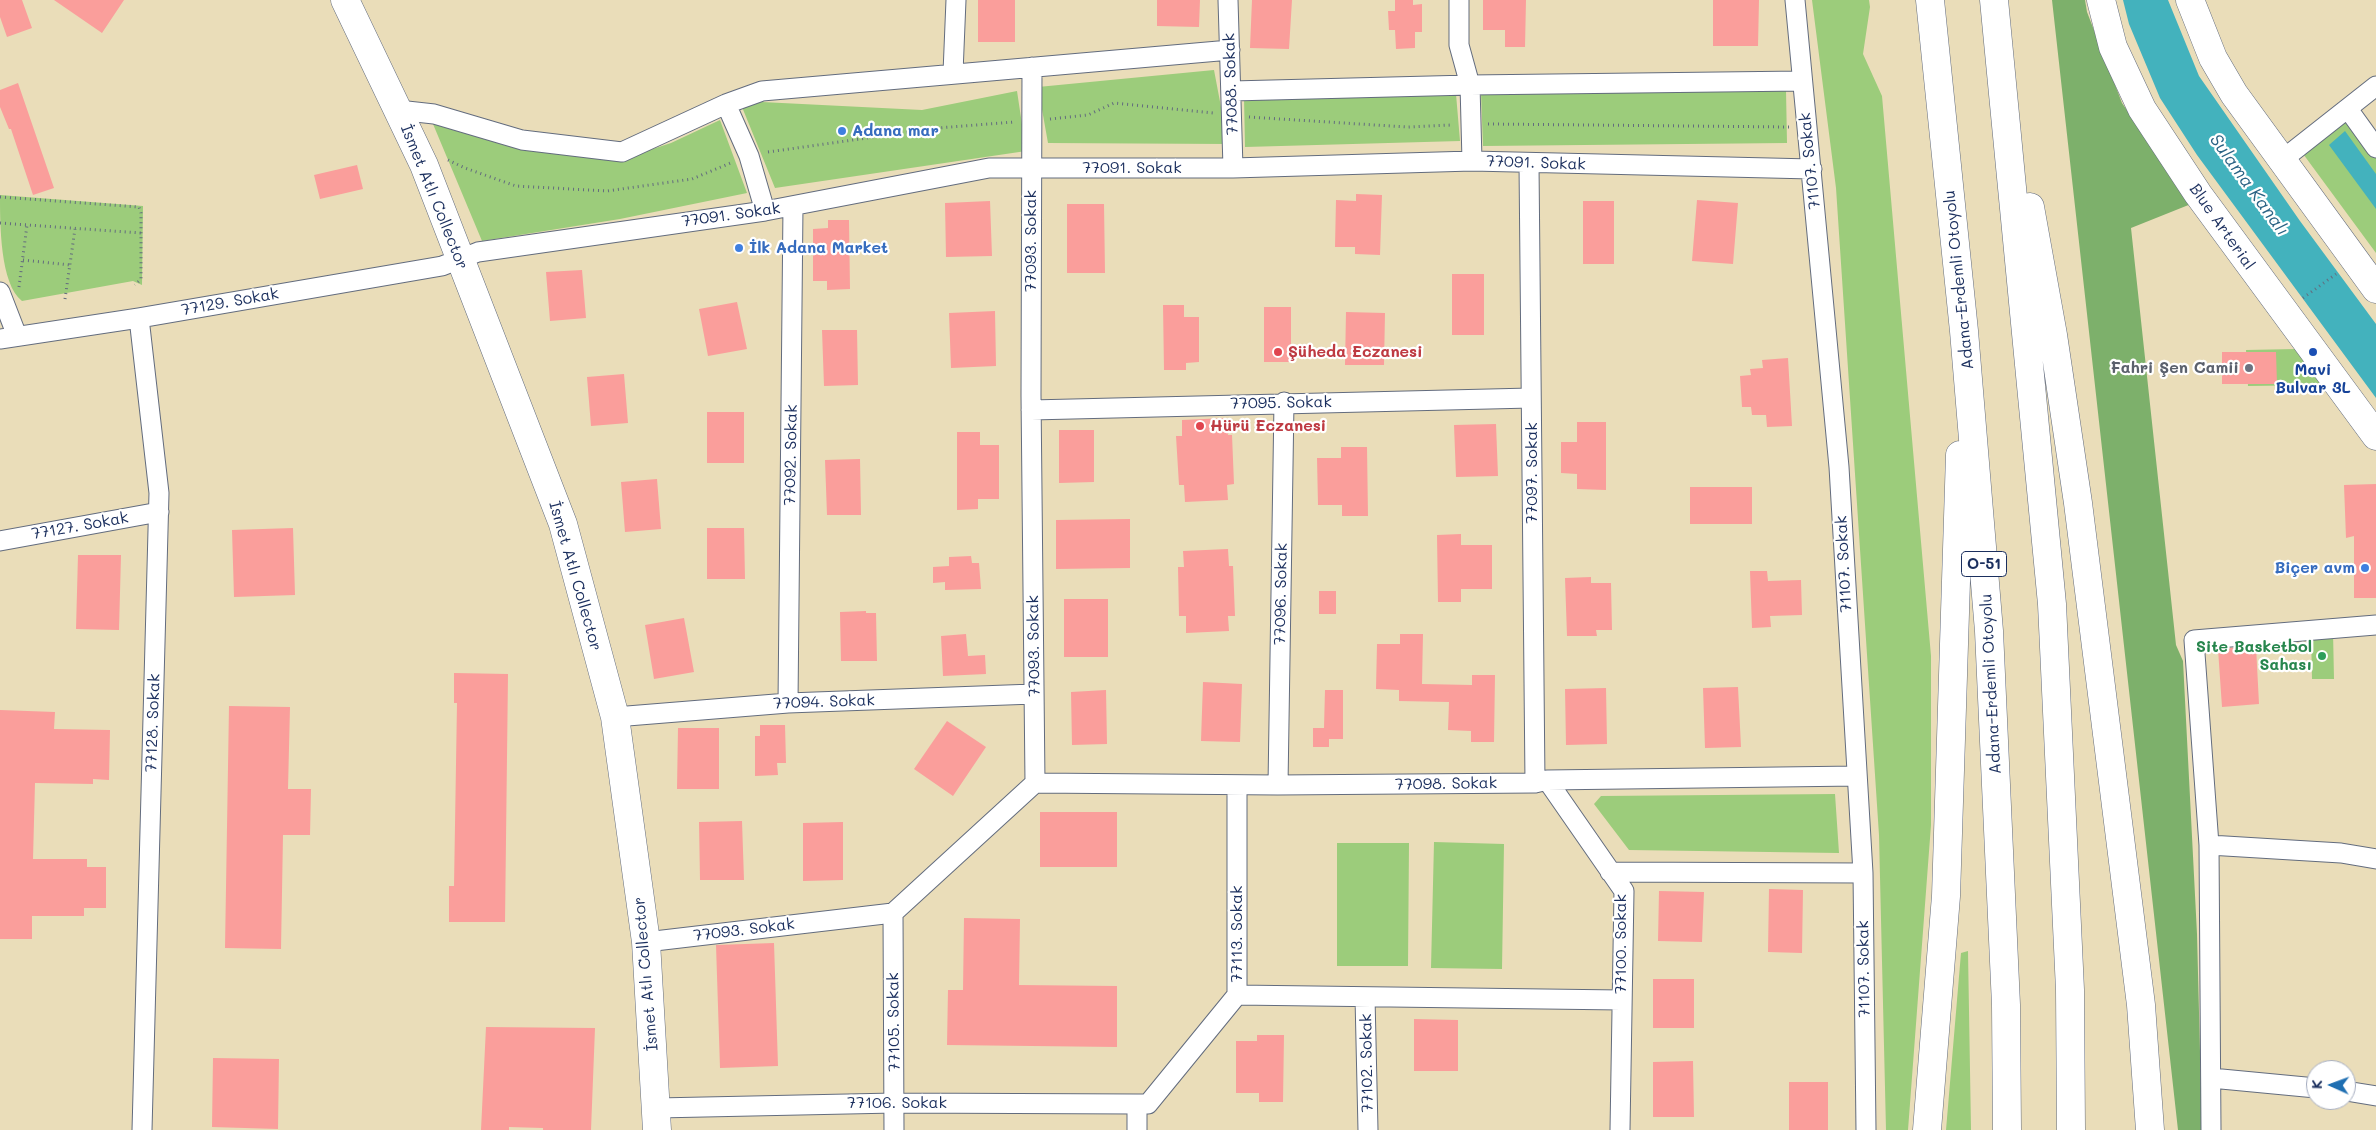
<!DOCTYPE html>
<meta charset="utf-8">
<style>
body{margin:0}
#map{position:relative;width:2376px;height:1130px;overflow:hidden;background:#eaddb9;font-family:Mali,sans-serif}
canvas{display:block}
.north{position:absolute;left:2306px;top:1060px;width:50px;height:50px;box-sizing:border-box;background:#fff;border:1px solid #a4acbf;border-radius:50%;rotate:272deg;font-size:14px;font-weight:700;line-height:20px;text-align:center;color:#1b2f5e}
.north::after{content:'';display:block;margin:auto;width:18px;height:22px;background:#1f6fb2;clip-path:polygon(50% 0,100% 100%,50% 72%,0 100%)}
</style>
<div id="map">
<canvas width="2376" height="1130"></canvas>
<div class="north">K</div>
</div>
<script>
const c = document.querySelector('canvas').getContext('2d');
c.lineJoin = 'round';
function fillPath(path, color) { c.fillStyle = color; c.fill(path, 'evenodd'); }
function strokePath(path, color, width, dash) { c.strokeStyle = color; c.lineWidth = width; c.lineCap = dash ? 'butt' : 'round'; c.setLineDash(dash || []); c.stroke(path); }
function drawText(font, color, halo, rows, align = 'center') {
  c.font = font + ' Mali,sans-serif'; c.lineWidth = 4.5; c.setLineDash([]); c.textBaseline = 'middle'; c.strokeStyle = halo; c.fillStyle = color; for (const [text, x, y, turn = 0] of rows) {
    c.save(); c.translate(x, y); c.rotate((+turn || 0) * Math.PI / 180); c.textAlign = isNaN(turn) ? turn : align; if (halo) c.strokeText(text, 0, 0); c.fillText(text, 0, 0); c.restore();
  }
}
fillPath(new Path2D(`
 M1812 0H1869L1870 7 1863 54 1882 96 1931 656V825L1908 1130H1886L1879 835 1836 188Z
 M1214 70 1228 144 1048 143 1038 87Z
 M1786 90 1787 143 1483 146 1481 93Z
 M1017 91 1026 151 775 188 742 107 762 102 922 110Z
 M1456 94 1460 141 1245 147 1244 97Z
 M2350 97 2376 132V253L2298 147Z
 M720 120 747 193 620 219 482 241 433 124 521 150 619 160 671 143Z
 M0 195 143 206 142 285 133 281 22 301C0 284 0 224 0 195Z
 M2296 349 2322 385 2248 386 2246 350Z
 M2333 631 2334 679H2312L2311 633Z
 M1835 794 1839 853 1629 850 1594 804 1601 796Z
 M1434 842 1504 844 1502 969 1431 968Z
 M1337 843H1409L1408 966H1337Z
 M1968 951 1971 1130H1946L1961 953Z`), '#9ccc7b');
fillPath(new Path2D(`
 M2052 0H2085L2087 12 2122 103 2191 204 2131 228 2176 645 2183 661 2197 934 2202 1130H2178Z`), '#7db06b');
fillPath(new Path2D(`
 M2123 0H2168L2199 76 2300 221 2376 324V398L2197 155 2160 98 2129 24Z
 M2345 131 2376 174V209L2329 145Z`), '#43b2bd');
fillPath(new Path2D(`
 M0 0H22L32 28 7 37 0 17Z
 M54 0H124L102 33Z
 M978 0H1015V42H978Z
 M1157 0H1200L1199 27 1157 26Z
 M1252 0H1292L1289 49 1250 48Z
 M1395 0H1413V5L1422 4V32H1415V48L1396 49 1395 30H1389L1388 11H1395Z
 M1483 0H1526L1525 47H1505V30H1483Z
 M1713 0H1759L1758 46H1713Z
 M18 83 54 188 33 195 11 129H9L0 107V90Z
 M357 165 363 189 320 199 314 175Z
 M1356 194 1382 195 1380 255 1355 254V247H1335L1336 200 1356 201Z
 M1697 200 1738 203 1733 264 1692 261Z
 M990 201 992 256 946 257 945 203Z
 M1583 201H1614V264H1583Z
 M1067 204H1104L1105 273H1067Z
 M828 220H849L850 289 827 290V281H813V229L828 228Z
 M582 270 586 318 550 321 546 272Z
 M1452 274H1484V335H1452Z
 M737 302 747 349 708 356 699 309Z
 M1163 305H1184V317H1199V362L1186 363V370H1164Z
 M1264 307H1291V362H1264Z
 M995 311 996 366 951 368 949 313Z
 M1346 312 1385 313 1384 365H1345Z
 M822 330H857L858 385 824 386Z
 M2222 352H2276L2277 384H2222Z
 M1788 358 1792 426 1767 427 1766 415H1752L1751 407H1742L1740 376 1751 375 1750 369 1763 368 1762 360Z
 M624 374 628 423 591 426 587 377Z
 M707 412H744V463H707Z
 M1226 418 1228 435H1232L1234 484 1227 485 1228 500 1185 502 1184 485H1179L1176 436H1182V420Z
 M1577 422H1606V490L1577 489V474L1561 473V442H1577Z
 M1496 424 1498 476 1456 477 1454 425Z
 M1059 430H1094V482L1059 483Z
 M957 432H980V445H999V499H978V509L957 510Z
 M1341 447H1367L1368 516H1342V505H1318L1317 458H1341Z
 M860 459 861 515H827L825 460Z
 M657 479 661 529 625 532 621 482Z
 M2376 484V598H2354V536L2346 538 2344 485Z
 M1690 487H1752V524H1690Z
 M1130 519V568L1056 569V520Z
 M293 528 295 595 234 597 232 530Z
 M707 528H744L745 579H707Z
 M1461 534V545H1492V589H1461V602H1438L1437 535Z
 M1228 549 1229 566H1233L1235 616H1228L1229 631 1186 633V616H1179L1178 567H1184L1183 551Z
 M78 555H121L119 630 76 629Z
 M971 556 972 563H979L981 589 945 590V582L933 583V567L949 566V557Z
 M1750 571H1767L1768 581 1801 580 1802 615 1770 616 1771 627 1752 628Z
 M1591 577V583H1611L1612 630H1596L1597 636H1567L1565 578Z
 M1319 591H1336V614H1319Z
 M1064 599H1108V657H1064Z
 M866 611V613H876L877 661H841L840 612Z
 M684 618 694 672 654 679 645 625Z
 M966 634 968 656 985 655 986 674 943 676 941 636Z
 M1400 634H1423L1422 684 1472 685V675H1495L1494 742H1471V731L1448 730 1449 702 1399 701V690L1376 689 1377 644H1400Z
 M2256 646 2259 704 2222 707 2218 649Z
 M454 673 508 674 505 922H449V886H454L457 703H454Z
 M1203 682 1242 684 1240 742 1201 741Z
 M1738 687 1741 747 1705 748 1703 688Z
 M1606 688 1607 744 1566 745 1565 689Z
 M1106 690 1107 744 1072 745 1071 692Z
 M1325 690H1343V739H1329V747H1313V728H1324Z
 M229 706 290 707 288 789H311L310 835H283L281 949 225 948Z
 M0 710 55 712 54 729 110 730 109 780 93 779V784L35 783 33 859H87V867H106V908H84V916H32V939H0Z
 M947 721 986 747 953 796 914 769Z
 M760 725H785L786 763H777L778 775 755 776V736H760Z
 M678 728H719V789H677Z
 M1040 812H1117V867H1040Z
 M742 821 744 880H700L699 822Z
 M843 822V880L803 881V823Z
 M1769 889 1803 890 1802 953 1768 952Z
 M1659 891 1704 892 1702 942 1658 941Z
 M964 918 1020 919 1019 985 1117 986V1047L947 1045 948 990H963Z
 M774 943 778 1066 720 1068 716 945Z
 M1653 979H1694V1028H1653Z
 M1414 1019 1458 1020V1071H1414Z
 M486 1027 595 1028 591 1130H543V1128L509 1127V1130H481Z
 M1257 1035H1284L1283 1102H1259V1093H1236V1041H1257Z
 M213 1058 279 1059 278 1129 212 1127Z
 M1693 1061 1694 1117H1653V1062Z
 M1789 1082H1828V1130H1789Z`), '#fa9e9b');
const street = new Path2D(`
 M1228 0 1233 168
 M1459 0V45L1470 85 1472 161
 M1795 0 1839 467 1863 873 1866 1130
 M953 73 956 0
 M1232 91 1470 85 1802 81
 M726 104 749 156 765 211
 M2348 109 2376 148
 M398 110 434 114 522 140 622 152 726 104 762 91 1230 50
 M2282 160 2376 86
 M1529 164 1535 783
 M0 292 17 336
 M139 318 159 493 142 1130
 M0 339 139 318 442 266 478 252 765 211 989 168H1233L1472 161 1812 169
 M1031 410 1531 398
 M0 541 159 512
 M788 703 793 206
 M615 717 788 703 1034 694
 M1547 780 1624 891 1620 1130
 M1035 783 1278 785 1535 783 1547 780 1857 776
 M1278 785 1284 402
 M2209 845 2341 853 2376 859
 M1610 872 1863 873
 M893 913 894 1130
 M646 942 893 913 1035 783 1031 395 1032 67
 M1237 995 1621 1000
 M1365 997 1368 1130
 M2211 1078 2316 1088
 M2346 1091 2376 1096
 M657 1108 895 1103 1137 1104
 M1137 1130V1104H1148L1237 995V785
 M2211 1130 2209 845 2194 640 2376 625`);
const secondary = new Path2D(`
 M345 0 424 165 563 524 615 717 646 942 657 1130`);
const primary = new Path2D(`
 M2101 0 2113 47 2142 109 2198 194 2376 436
 M2190 0 2213 58 2234 94 2376 289`);
const highway = new Path2D(`
 M1930 0 1964 331 1989 631 2006 1005 2007 1130
 M1994 0 2052 604 2070 990 2071 1130
 M2030 207 2053 335 2078 503 2141 1005 2150 1130
 M1927 1130 1946 896 1960 455`);
strokePath(street, '#636c7e', 21);
strokePath(secondary, '#636c7e', 29);
strokePath(primary, '#636c7e', 29);
strokePath(highway, '#636c7e', 29);
strokePath(new Path2D(`
 M1249 117 1407 127 1452 125
 M1050 119 1088 115 1114 103 1213 113
 M1488 124 1790 127
 M768 152 938 128 1014 122
 M448 160 465 168 516 186 607 191 692 179 733 162
 M0 197 139 207 141 213V279L135 285
 M0 223 141 233
 M23 260 70 265
 M19 287 27 225
 M2303 298 2336 274
 M65 299 75 229`), '#636c7e', 3, [1, 4]);
strokePath(street, '#fff', 19);
strokePath(secondary, '#fff', 28);
strokePath(primary, '#fff', 28);
strokePath(highway, '#fff', 28);
for (const [x, y, r, color] of [
 [842,131,5,"#3f7fe0"],
 [739,248,5,"#3f7fe0"],
 [1278,352,5,"#e0444e"],
 [2313,352,5,"#1a4fb4"],
 [2249,368,5,"#6b7280"],
 [1200,426,5,"#e0444e"],
 [2365,568,5,"#3f7fe0"],
 [2322,656,5,"#2e9e5b"]
]) { const dot = new Path2D(); dot.arc(x, y, r, 0, 2 * Math.PI); c.fillStyle = color; c.fill(dot); strokePath(dot, '#fff', 2); }
for (const [x, y, w] of [
 [1984,564,45]
]) { const box = new Path2D(); box.roundRect(x - w / 2, y - 12.5, w, 25, 4); c.fillStyle = '#fff'; c.fill(box); strokePath(box, '#1b2f5e', 1); }
drawText('bold 15px', '#1b2f5e', null, [
 ["O-51",1984,564]
]);
drawText('16px', '#1b2f5e', '#fff', [
 ["77088. Sokak",1231,84,-92],
 ["71107. Sokak",1810,161,-96],
 ["77091. Sokak",1536,163,2],
 ["77091. Sokak",1132,168],
 ["İsmet Atlı Collector",434,197,68],
 ["77091. Sokak",731,215,-8],
 ["Blue Arterial",2222,227,55],
 ["77093. Sokak",1031,241,-90],
 ["Adana-Erdemli Otoyolu",1959,280,-96],
 ["77129. Sokak",230,302,-10],
 ["77095. Sokak",1281,403,-1],
 ["77092. Sokak",791,455,-89],
 ["77097. Sokak",1532,473,-90],
 ["77127. Sokak",80,526,-10],
 ["71107. Sokak",1844,564,-93],
 ["İsmet Atlı Collector",575,576,74],
 ["77096. Sokak",1281,594,-89],
 ["77093. Sokak",1034,646,-91],
 ["Adana-Erdemli Otoyolu",1991,684,-93],
 ["77094. Sokak",824,702,-2],
 ["77128. Sokak",153,723,-88],
 ["77098. Sokak",1446,784,-1],
 ["77093. Sokak",744,930,-7],
 ["77113. Sokak",1237,934,-90],
 ["77100. Sokak",1621,944,-90],
 ["71107. Sokak",1864,969,-91],
 ["İsmet Atlı Collector",646,974,-95],
 ["77105. Sokak",894,1022,-91],
 ["77102. Sokak",1367,1063,-91],
 ["77106. Sokak",897,1103]
]);
drawText('bold 16px', '#366cbe', '#fff', [
 ["Adana mar",852,131],
 ["İlk Adana Market",749,248],
 ["Biçer avm",2355,568,"right"]
], 'left');
drawText('bold 16px', '#be3a42', '#fff', [
 ["Şüheda Eczanesi",1288,352],
 ["Hürü Eczanesi",1210,426]
], 'left');
drawText('bold 16px', '#5b616d', '#fff', [
 ["Fahri Şen Camii",2239,368]
], 'right');
drawText('bold 16px', '#164399', '#fff', [
 ["Mavi",2313,370],
 ["Bulvar 3L",2313,388]
]);
drawText('bold 16px', '#27864d', '#fff', [
 ["Site Basketbol",2312,647],
 ["Sahası",2312,665]
], 'right');
drawText('italic 18px', '#2b6384', '#fff', [
 ["Sulama Kanalı",2249,185,54]
]);
</script>
